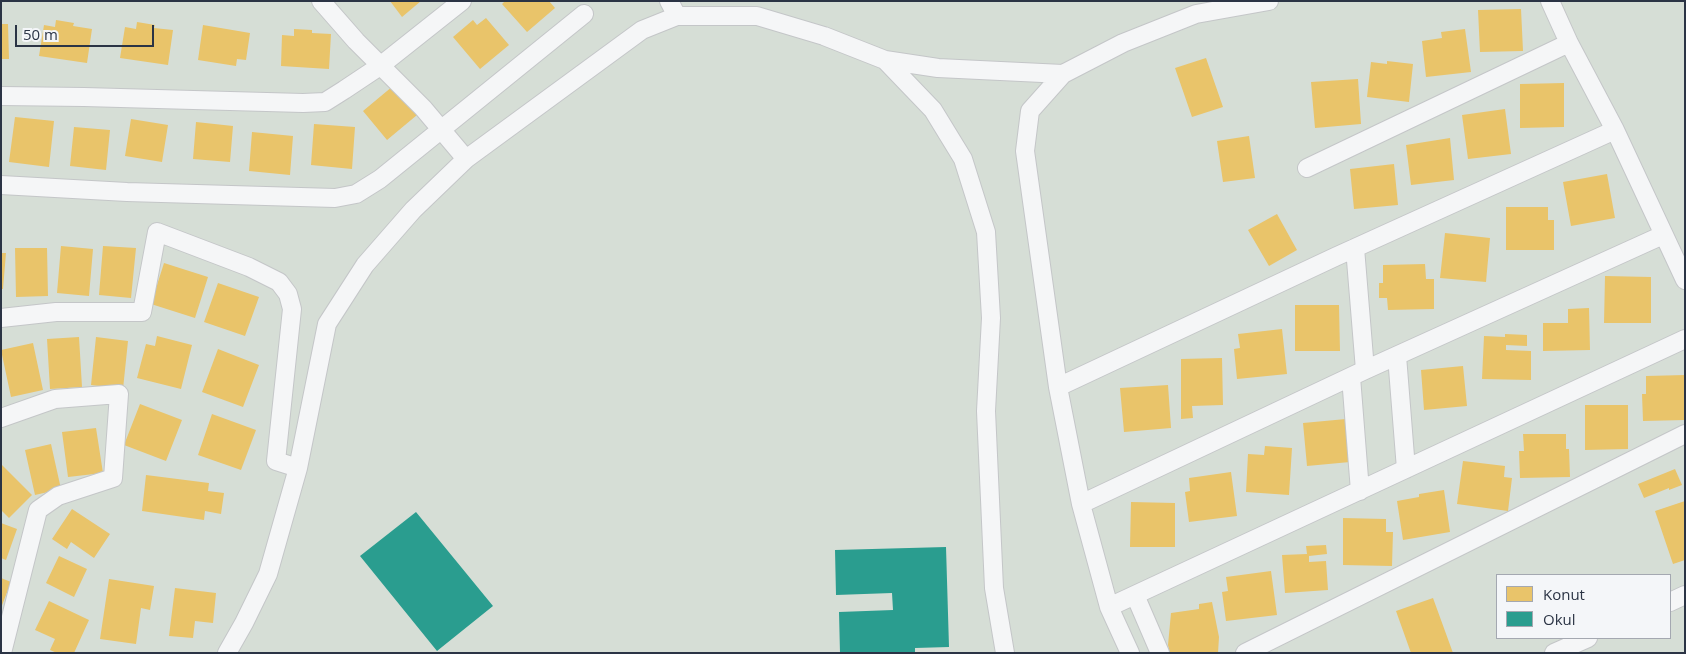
<!DOCTYPE html>
<style>
body{margin:0}
#map{position:relative;width:1686px;height:654px;overflow:hidden;background:#e6e8ea;font-family:"Open Sans",sans-serif}
canvas{display:block}
.frame{position:absolute;inset:0;border:2px solid #2b3445;pointer-events:none}
.legend{position:absolute;left:1496px;top:574px;width:175px;height:65px;box-sizing:border-box;background:#f4f6f9;border:1px solid #a4a8b1;margin:0;padding:6px 9px;list-style:none;font-size:15px;color:#2b3445}
.legend li{display:flex;align-items:center;gap:10px;height:25px}
.legend b{width:25px;border:1px solid #a4a8b1}
.scale{position:absolute;left:15px;top:25px;width:139px;height:22px;box-sizing:border-box;border:2px solid #2b3445;border-top:0;padding-left:6px;font-size:15px;line-height:18px;white-space:nowrap;color:#2b3445;-webkit-text-stroke:4px #f4f6f9;paint-order:stroke}
</style>
<div id="map">
<canvas width="1686" height="654"></canvas>
<div class="frame"></div>
<ul class="legend">
<li><b style="height:14px;background:#e9c46a"></b>Konut</li>
<li><b style="height:14px;background:#2a9d8f"></b>Okul</li>
</ul>
<div class="scale">50 m</div>
</div>
<script>
const c = document.querySelector('canvas').getContext('2d');
c.lineJoin = 'round';
function fillPath(path, color) { c.fillStyle = color; c.fill(path, 'evenodd'); }
function strokePath(path, color, width, dash) { c.strokeStyle = color; c.lineWidth = width; c.lineCap = dash ? 'butt' : 'round'; c.setLineDash(dash || []); c.stroke(path); }
fillPath(new Path2D(`
 M1 1H1685V653H1ZM1497 575H1670V638H1497Z`), '#d6ded6');
fillPath(new Path2D(`
 M390 1H421L402 17Z
 M505 1H549L555 8 527 32 502 4Z
 M1521 9 1523 51 1480 52 1478 10Z
 M486 18 509 45 480 69 453 37 473 20 477 25Z
 M56 20 74 23 73 26 92 29 87 63 39 56 44 25 55 27Z
 M137 22 155 25 154 28 173 30 168 65 120 58 125 27 136 29Z
 M1 24H8L9 59H1Z
 M203 25 250 33 246 60 237 59 236 66 198 60Z
 M294 29 312 30V33L331 34 329 69 281 66 282 35 294 36Z
 M1465 29 1471 72 1426 77 1422 41 1442 38 1441 32Z
 M1206 58 1223 107 1192 117 1175 68Z
 M1387 61 1413 64 1409 102 1367 97 1371 62 1387 64Z
 M1358 79 1361 124 1315 128 1311 82Z
 M1564 83V127L1520 128V84Z
 M393 86 417 115 387 140 363 111Z
 M1505 109 1511 154 1468 159 1462 115Z
 M15 117 54 121 49 167 9 162Z
 M131 119 168 125 162 162 125 156Z
 M196 122 233 126 230 162 193 159Z
 M314 124 355 127 352 169 311 165Z
 M74 127 110 130 106 170 70 166Z
 M252 132 293 136 290 175 249 171Z
 M1249 136 1255 178 1223 182 1217 141Z
 M1450 138 1454 180 1411 185 1406 145Z
 M1394 164 1398 205 1354 209 1350 169Z
 M1607 174 1615 218 1571 226 1563 182Z
 M1506 207H1548V220H1554V250H1506Z
 M1277 214 1297 250 1269 266 1248 230Z
 M1445 233 1490 238 1486 282 1440 278Z
 M61 246 93 249 89 296 57 293Z
 M103 246 136 248 131 298 99 295Z
 M15 248H47L48 296 16 297Z
 M1 253H6L3 289H1Z
 M164 263 208 277 195 318 151 304Z
 M1425 264 1426 279H1434V309L1388 310 1387 298H1379V283H1383V265Z
 M1605 276 1651 277V323H1604Z
 M218 283 259 297 245 336 204 322Z
 M1295 305H1339L1340 351H1295Z
 M1589 308 1590 350 1543 351V323H1568V309Z
 M1282 329 1287 374 1237 379 1234 349 1240 348 1238 334Z
 M1505 334 1527 335V346L1506 345V350L1531 351V380L1482 379 1484 336 1505 337Z
 M157 336 192 345 181 389 137 378 146 344 155 346Z
 M79 337 82 387 50 389 47 339Z
 M96 337 128 341 123 389 91 385Z
 M33 343 43 390 11 397 1 350Z
 M218 349 259 365 243 407 202 392Z
 M1222 358 1223 405 1192 406 1193 418 1181 419V359Z
 M1463 366 1467 406 1424 410 1421 370Z
 M1685 375V420L1643 421 1642 394H1646V376Z
 M1168 385 1171 428 1124 432 1120 388Z
 M140 404 182 420 166 461 124 445Z
 M1585 405H1628V449L1585 450Z
 M212 414 256 430 241 470 198 455Z
 M1346 419 1350 462 1307 466 1303 423Z
 M96 428 103 473 68 477 62 432Z
 M1523 434H1566V449H1569L1570 477 1520 478 1519 451H1524Z
 M51 444 61 489 35 495 25 450Z
 M1265 446 1292 448 1289 495 1246 492 1248 454 1264 455Z
 M1463 461 1505 466 1504 477 1512 478 1508 511 1457 504Z
 M1 464 32 495 9 518 1 510Z
 M1675 469 1682 485 1669 490V488L1644 498 1638 484Z
 M1231 472 1237 516 1189 522 1185 492 1190 491 1189 478Z
 M146 475 209 483 208 491 224 493 221 514 205 511 204 520 142 511Z
 M1444 490 1450 532 1403 540 1397 501 1419 497V494Z
 M1685 501V560L1673 564 1655 511Z
 M1131 502 1175 503V547H1130Z
 M72 509 110 534 94 558 71 542 67 549 52 539Z
 M1343 518 1386 519V532H1393L1392 566 1343 565Z
 M1 523 17 529 6 560 1 558Z
 M1326 545 1327 554 1309 556V562L1326 561 1328 590 1285 593 1282 555 1307 554 1306 546Z
 M59 556 87 569 74 597 46 583Z
 M1271 571 1277 615 1226 621 1222 592 1228 591 1226 577Z
 M1 578 11 582 1 608Z
 M109 579 154 586 150 610 141 608 136 644 100 639Z
 M175 588 216 593 213 623 195 621 193 638 169 636Z
 M1433 598 1453 653H1411L1396 611Z
 M49 601 89 620 74 653H57L50 650 55 639 35 630Z
 M1212 602 1219 637 1218 653H1170L1168 645 1171 613 1199 609V604Z`), '#e9c46a');
fillPath(new Path2D(`
 M416 512 493 606 437 651 360 556Z
 M946 547 949 647 915 648V653H840L839 612 893 610 892 593 836 595 835 550Z`), '#2a9d8f');
const street = new Path2D(`
 M321 1 356 41 423 108 466 159
 M669 1 677 16
 M1550 1 1569 43 1615 130
 M885 60 933 110 963 159 986 232 991 318 986 411 994 588 1005 653
 M1 96 84 97 303 103 325 102 344 90 380 66 462 1
 M1307 168 1569 43
 M1 185 127 192 335 198 356 194 380 179 584 14
 M1355 248 1365 370
 M1 318 56 312H142L157 232 249 267 279 282 288 294 292 309 276 461 298 468
 M1397 356 1406 469
 M1351 377 1360 491
 M1058 387 1335 257 1615 130 1685 280
 M1 418 55 399 119 394 113 478 58 496 38 510 2 653
 M1081 504 1365 370 1663 235
 M1135 595 1160 653
 M1670 602 1685 595
 M1109 607 1685 339
 M227 653 244 623 268 574 298 468 327 324 365 265 413 210 466 159 642 30 677 16H757L824 36 885 60 938 68 1063 74
 M1130 653 1109 607 1081 504 1058 387 1025 151 1030 111 1063 74 1123 43 1196 14 1269 1
 M1245 653 1685 434
 M1554 653 1588 638`);
strokePath(street, '#c4c6c8', 20);
strokePath(street, '#f5f6f7', 18);
</script>
